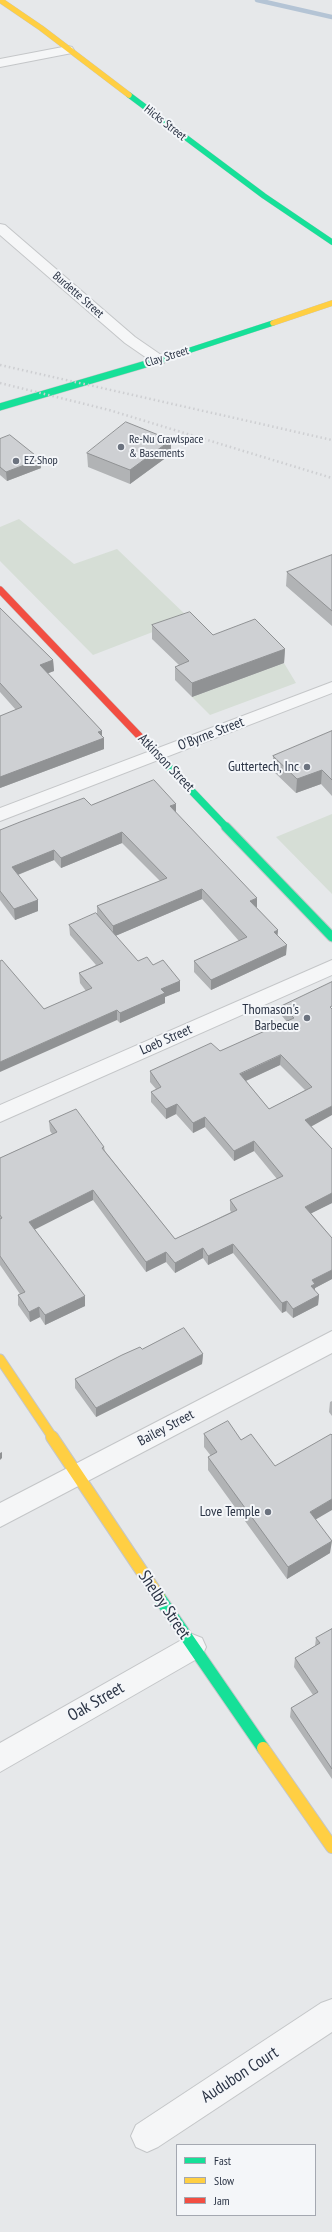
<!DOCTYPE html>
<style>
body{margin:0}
#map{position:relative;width:332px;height:2232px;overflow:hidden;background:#e6e8ea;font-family:"PT Sans Narrow",sans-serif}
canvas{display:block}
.legend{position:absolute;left:176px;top:2144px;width:140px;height:72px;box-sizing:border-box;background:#f4f6f9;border:1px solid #a4a8b1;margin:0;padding:5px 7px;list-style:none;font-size:12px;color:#2b3445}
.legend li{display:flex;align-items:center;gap:8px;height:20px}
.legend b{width:20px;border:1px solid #a4a8b1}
</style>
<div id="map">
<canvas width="332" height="2232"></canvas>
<ul class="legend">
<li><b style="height:5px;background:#16e098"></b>Fast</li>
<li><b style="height:5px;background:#ffcf43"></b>Slow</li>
<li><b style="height:5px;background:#f24e42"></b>Jam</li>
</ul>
</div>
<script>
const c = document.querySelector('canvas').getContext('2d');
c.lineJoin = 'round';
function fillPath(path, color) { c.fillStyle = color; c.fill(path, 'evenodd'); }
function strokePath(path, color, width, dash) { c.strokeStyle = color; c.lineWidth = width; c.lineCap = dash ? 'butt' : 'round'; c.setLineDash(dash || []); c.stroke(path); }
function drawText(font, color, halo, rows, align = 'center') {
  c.font = font + ' "PT Sans Narrow",sans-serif'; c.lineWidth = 4; c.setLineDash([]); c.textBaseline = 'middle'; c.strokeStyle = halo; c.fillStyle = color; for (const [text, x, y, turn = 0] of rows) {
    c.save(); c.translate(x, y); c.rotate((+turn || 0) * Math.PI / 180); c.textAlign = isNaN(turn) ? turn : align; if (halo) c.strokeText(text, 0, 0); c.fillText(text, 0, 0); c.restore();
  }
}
fillPath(new Path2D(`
 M19 519 74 564 117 549 189 618 93 655 0 561V527Z
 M284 663 296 683 210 715 192 697Z
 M332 814V894L276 837Z`), '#d6ded6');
strokePath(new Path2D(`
 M257 0 332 17`), '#b4c4d5', 4.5);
const street = new Path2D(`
 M68 46 72 47 74 50 72 53 0 67V59Z
 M0 224 5 225 135 337 164 357 166 360 164 363H154L125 343 0 235Z
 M332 682V693L0 821V808Z
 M332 960V975L0 1122V1105Z
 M332 1331V1353L0 1527V1503Z
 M192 1634 202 1638 206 1647 202 1656 0 1772V1743Z
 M332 1999V2032L158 2147 147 2152 136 2147 131 2136 136 2125 321 2003Z`);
const fastFar3 = new Path2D(`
 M129 95 264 196 332 242
 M160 360 273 323`);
const fastFar2 = new Path2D(`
 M0 407 163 359
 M146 743 227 828`);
const fastFar1 = new Path2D(`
 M226 827 332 937`);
const fast = new Path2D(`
 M159 1597 263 1748`);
const slowFar2 = new Path2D(`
 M0 0 41 28 129 95
 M273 323 332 303`);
const slowFar1 = new Path2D(`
 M0 1359 53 1438`);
const slow = new Path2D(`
 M52 1437 159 1597
 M263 1748 332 1847`);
const jam = new Path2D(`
 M0 590 146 743`);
strokePath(street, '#c4c6c8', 2);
strokePath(fastFar3, '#c4c6c8', 6);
strokePath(fastFar2, '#c4c6c8', 8);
strokePath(fastFar1, '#c4c6c8', 11);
strokePath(fast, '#c4c6c8', 14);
strokePath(slowFar2, '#c4c6c8', 6);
strokePath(slowFar1, '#c4c6c8', 11);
strokePath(slow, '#c4c6c8', 14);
strokePath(jam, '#c4c6c8', 8);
fillPath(street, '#f5f6f7');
strokePath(fastFar3, '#16e098', 5.5);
strokePath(fastFar2, '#16e098', 7);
strokePath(fastFar1, '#16e098', 9);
strokePath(fast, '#16e098', 12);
strokePath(slowFar2, '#ffcf43', 5.5);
strokePath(slowFar1, '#ffcf43', 9);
strokePath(slow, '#ffcf43', 12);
strokePath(jam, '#f24e42', 7);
strokePath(new Path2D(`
 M0 365 332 440
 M0 383 109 410 332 478`), '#cecfd2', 2.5, [1.5, 3]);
fillPath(new Path2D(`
 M0 439 41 468 7 481 0 475Z
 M87 453 171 454 130 484 88 467Z
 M332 555V626L286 586 287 572Z
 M0 608 53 660 54 671 48 673 102 731V736L104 749 0 788V716L16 710 0 692Z
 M152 625 213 635 285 649 284 663 192 697 175 680V667L179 665 152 639Z
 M332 731V796L321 784 296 793 273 771V756Z
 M91 805 176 814 257 908 278 930 277 935 286 955 211 990 194 972V961L239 941 202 899 115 936 138 961 153 965 180 981V991L165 997V1003L120 1023 117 1020 44 1009 86 991 80 983 79 973 96 965 70 935 69 925 97 915V906L160 881 122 843 61 868 54 860 18 875 38 900V911L15 920 0 900V830Z
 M332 982 311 1126 332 1149V1203L311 1213 332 1238V1279L315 1288V1291L319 1295 318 1305 293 1318 286 1311 282 1313 233 1253 208 1265 203 1258 175 1273 166 1262 146 1272 93 1200 34 1229 85 1296V1306L45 1325 40 1317 30 1322 18 1305V1295L20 1294 0 1265V1158L52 1134 50 1131 49 1121 104 1147 105 1151 175 1239 231 1212 230 1210V1200L277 1179 254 1151 234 1161 205 1127 193 1133 176 1114 166 1119 151 1102V1092L156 1089 150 1082V1071L220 1051 287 1022 282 1016V1006ZM280 1065 305 1090 269 1109 246 1081Z
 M142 1349 203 1354 202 1364 96 1417 75 1388V1379Z
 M332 1401V1416L329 1412 330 1402Z
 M204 1434 241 1440 316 1520 330 1553 287 1579 208 1470V1457L211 1456 204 1447Z
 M332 1629V1779L290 1717 291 1708 313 1695 294 1667 295 1658 315 1646 316 1638Z`), '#b1b3b5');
fillPath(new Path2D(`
 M171 440V454L130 484V470Z
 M40 459 41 468 7 481 6 472Z
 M285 649 284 663 192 697V683Z
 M53 660 54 671 41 676 40 665Z
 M102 731V739L104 738V749L0 788V777Z
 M322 770 321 784 296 793 297 779Z
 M176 804V814L170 806Z
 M122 832V843L61 868V858Z
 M54 850V860L12 877V867Z
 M202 889V899L113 937V926Z
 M257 898V908L250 901Z
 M38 900V911L15 920 14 909Z
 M278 930 277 941 274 932Z
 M287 945 286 955 211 990V980Z
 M180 981V991L165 997V1003L120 1023V1013L161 989Z
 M117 1010V1020L0 1072V1062Z
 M281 1055 280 1065 239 1084 240 1074Z
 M177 1104 176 1114 166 1119V1109Z
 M332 1106V1115L305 1130V1120Z
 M205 1117V1127L193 1133V1123Z
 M254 1141V1151L234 1161V1151Z
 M93 1190V1200L30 1232 29 1222Z
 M332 1193V1203L304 1217 305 1207Z
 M233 1244V1253L208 1265V1256Z
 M203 1248V1258L175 1273V1263Z
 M166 1252V1262L146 1272V1262Z
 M332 1270V1279L315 1288 314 1294 310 1296 312 1280Z
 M319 1295 318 1305 293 1318V1309Z
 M85 1296V1306L45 1325V1315Z
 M287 1301 286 1311 282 1313V1303Z
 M39 1307 40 1317 30 1322 29 1312Z
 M203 1354 202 1364 96 1417V1408Z
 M2 1452V1458L0 1460V1453Z
 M332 1499V1510L308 1524 310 1512Z
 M332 1541 330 1553 287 1579 288 1567Z`), '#909294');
const building = new Path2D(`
 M126 422 171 440 130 470 87 453Z
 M10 435 40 459 6 472 0 467V439Z
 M332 555V611L287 572Z
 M0 608 53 660 40 665 102 731 98 732 104 738 0 777V716L22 707 0 683Z
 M190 612 213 635 255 619 285 649 192 683 175 667 189 661 152 625Z
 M332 731V780L322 770 297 779 273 756Z
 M154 780 176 804 170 806 257 898 250 901 278 930 274 932 287 945 211 980 194 961 247 937 202 889 113 926 97 906 167 878 122 832 61 858 54 850 12 867 38 900 14 909 0 891V830L20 822 84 798 91 805Z
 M96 913 138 961 147 957 153 965 163 960 180 981 161 989 165 993 120 1013 117 1010 0 1062V961L2 960 44 1009 92 988 79 973 103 963 69 925Z
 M332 982V1006L330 1007 332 1009V1106L305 1120 332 1149V1193L305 1207 332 1238V1270L312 1280 315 1284 311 1286 319 1295 293 1309 287 1301 282 1303 233 1244 208 1256 203 1248 175 1263 166 1252 146 1262 93 1190 29 1222 85 1296 45 1315 39 1307 29 1312 18 1295 25 1292 0 1256V1219L2 1218 0 1215V1158L57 1132 49 1121 76 1109 104 1147 102 1148 175 1239 237 1210 230 1200 283 1176 254 1141 234 1151 205 1117 193 1123 177 1104 166 1109 151 1092 161 1087 150 1071 211 1043 220 1051 294 1018 282 1006ZM281 1055 312 1087 269 1109 240 1074Z
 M184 1328 203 1354 96 1408 75 1379 122 1355 140 1347 142 1349Z
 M228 1421 241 1440 251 1434 275 1466 331 1434 332 1435V1499L310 1512 332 1541 288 1567 208 1457 217 1452 204 1434Z
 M332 1629V1769L291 1708 318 1692 295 1658 320 1643 316 1638Z`);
fillPath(building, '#ced0d3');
strokePath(building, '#909294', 1);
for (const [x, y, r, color] of [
 [121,447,4,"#6c737f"],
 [16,461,4,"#6c737f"],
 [307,767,4,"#6c737f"],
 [307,1018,4,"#6c737f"],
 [268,1512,4,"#6c737f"]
]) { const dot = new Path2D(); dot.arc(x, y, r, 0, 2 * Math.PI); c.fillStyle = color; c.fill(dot); strokePath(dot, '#f4f6f9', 1.5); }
drawText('12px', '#2b3445', '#f4f6f9', [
 ["Hicks Street",165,123,38],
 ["Burdette Street",78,295,41],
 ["Clay Street",167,357,-17]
]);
drawText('12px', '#2b3445', '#f4f6f9', [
 ["Re-Nu Crawlspace",129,440],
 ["& Basements",129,454],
 ["EZ Shop",24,461]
], 'left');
drawText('14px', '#2b3445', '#f4f6f9', [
 ["O'Byrne Street",211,734,-21],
 ["Atkinson Street",166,763,46],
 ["Loeb Street",166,1040,-24],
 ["Bailey Street",166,1428,-28]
]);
drawText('14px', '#2b3445', '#f4f6f9', [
 ["Guttertech, Inc",299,767],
 ["Thomason's",299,1010],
 ["Barbecue",299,1026],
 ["Love Temple",260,1512]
], 'right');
drawText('17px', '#2b3445', '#f4f6f9', [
 ["Shelby Street",164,1605,56],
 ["Oak Street",96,1702,-30],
 ["Audubon Court",240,2075,-33]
]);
</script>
